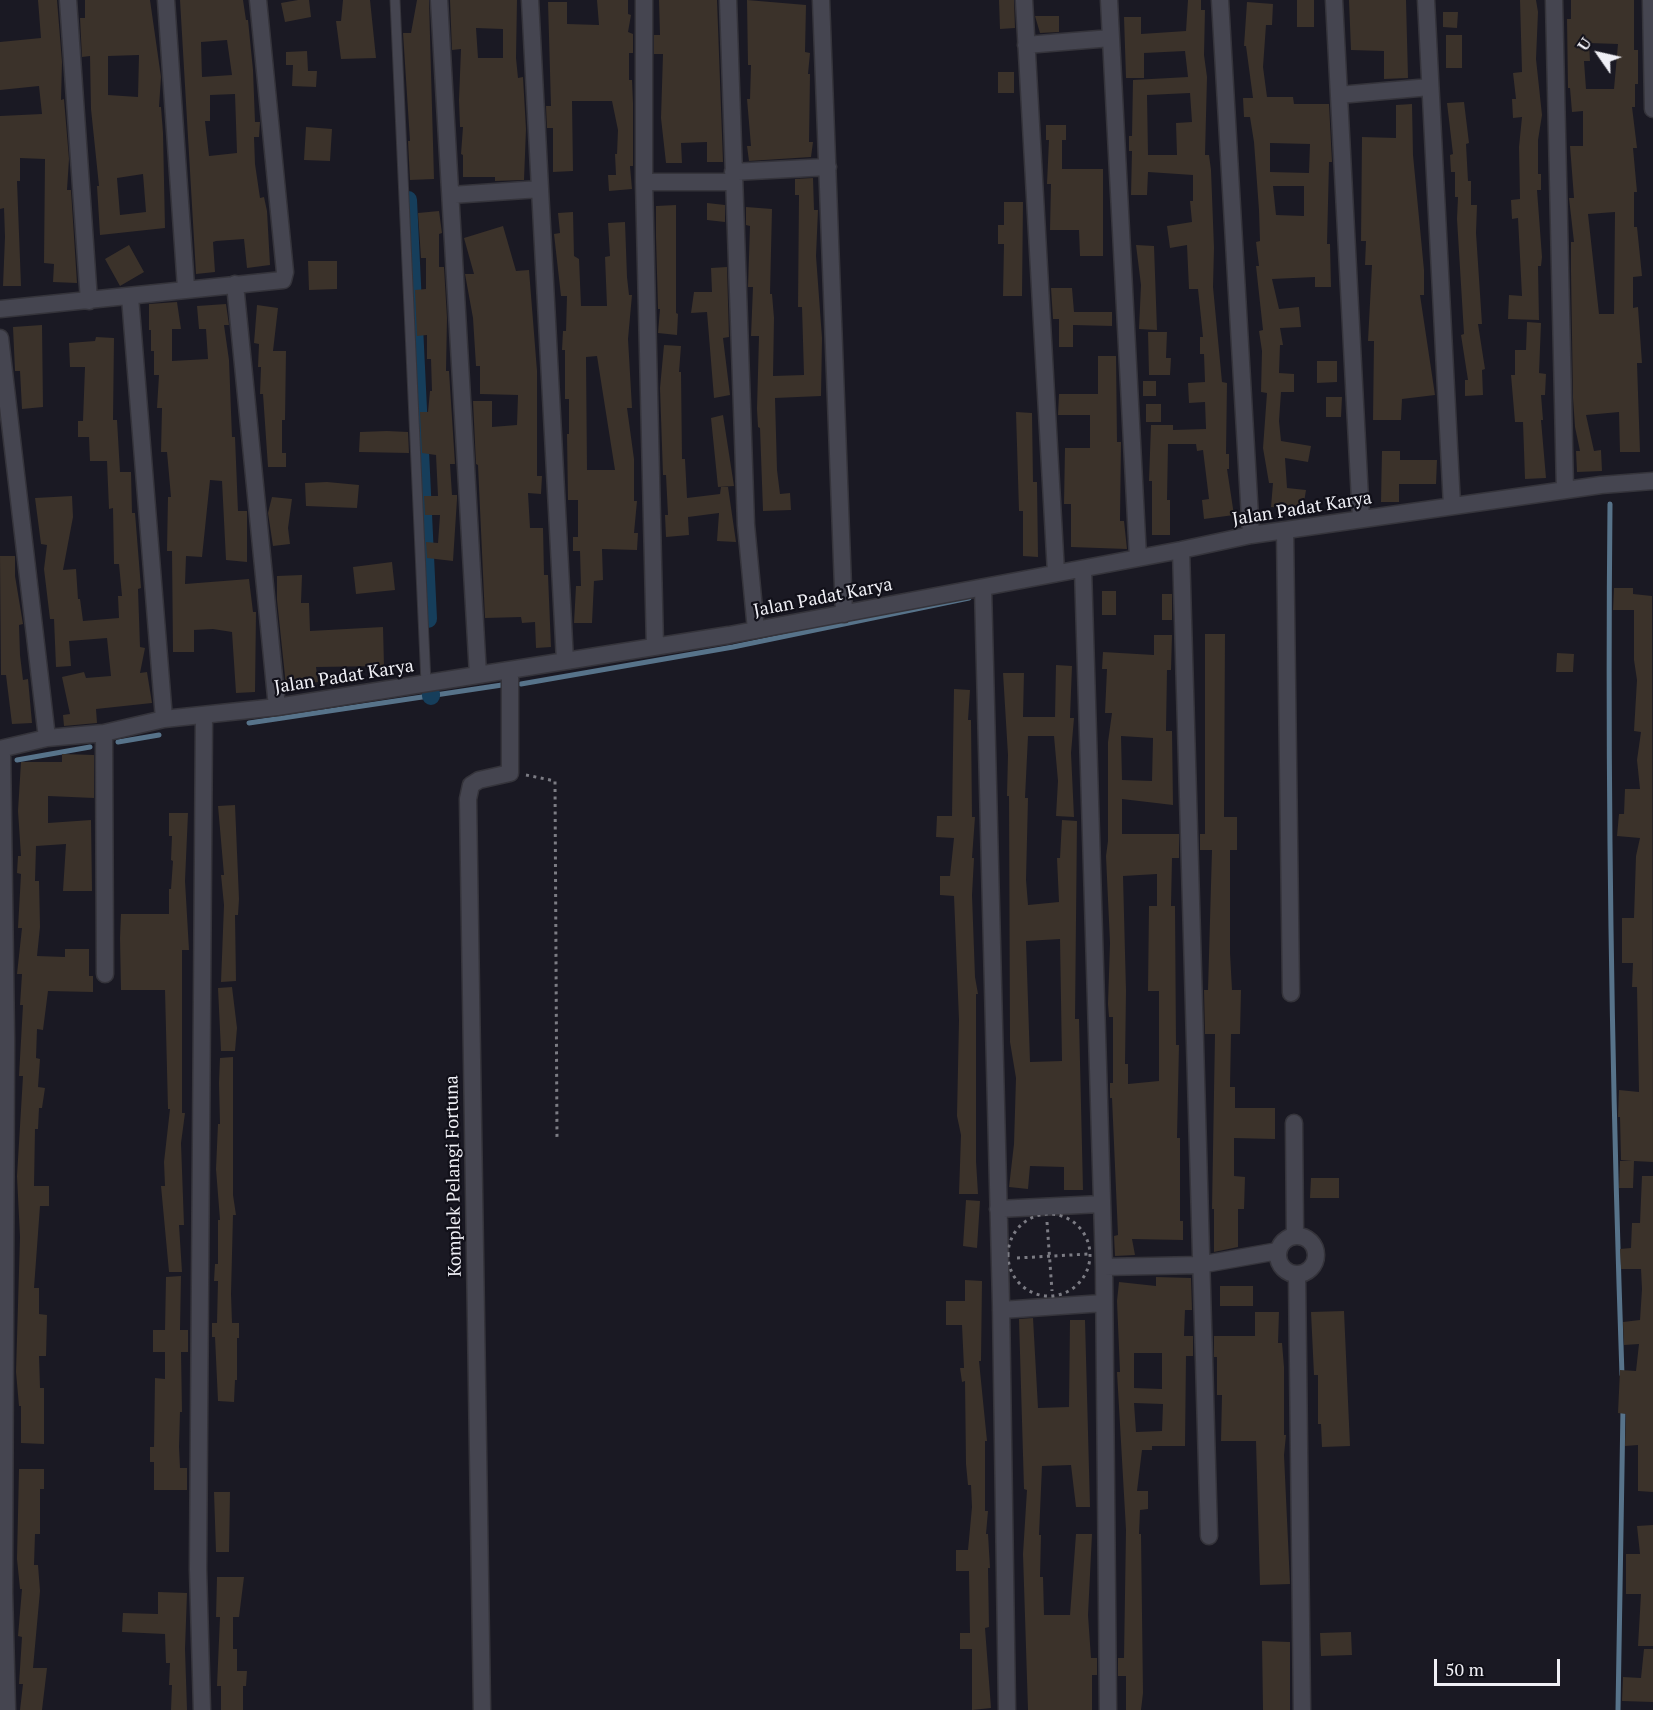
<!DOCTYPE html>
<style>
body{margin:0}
#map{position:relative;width:1653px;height:1710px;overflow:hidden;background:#1a1923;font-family:"PT Serif",serif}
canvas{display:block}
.north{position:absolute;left:1569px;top:24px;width:60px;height:60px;-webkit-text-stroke:4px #111019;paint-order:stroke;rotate:304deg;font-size:16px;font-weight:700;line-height:24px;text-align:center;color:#f0f0f6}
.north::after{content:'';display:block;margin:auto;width:21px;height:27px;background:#f0f0f6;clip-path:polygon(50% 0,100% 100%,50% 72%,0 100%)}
.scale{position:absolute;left:1434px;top:1659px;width:126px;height:27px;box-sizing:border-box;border:3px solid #f0f0f6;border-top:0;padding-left:8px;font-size:18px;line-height:21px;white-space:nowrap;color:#f0f0f6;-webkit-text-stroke:4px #111019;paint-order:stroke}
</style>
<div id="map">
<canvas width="1653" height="1710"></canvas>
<div class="north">U</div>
<div class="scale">50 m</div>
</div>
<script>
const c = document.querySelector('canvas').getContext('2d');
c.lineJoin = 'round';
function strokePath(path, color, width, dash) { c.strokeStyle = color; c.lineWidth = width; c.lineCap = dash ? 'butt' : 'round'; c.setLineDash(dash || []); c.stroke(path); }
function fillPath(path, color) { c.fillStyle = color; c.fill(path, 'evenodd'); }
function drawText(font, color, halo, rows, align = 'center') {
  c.font = font + ' "PT Serif",serif'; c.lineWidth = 4.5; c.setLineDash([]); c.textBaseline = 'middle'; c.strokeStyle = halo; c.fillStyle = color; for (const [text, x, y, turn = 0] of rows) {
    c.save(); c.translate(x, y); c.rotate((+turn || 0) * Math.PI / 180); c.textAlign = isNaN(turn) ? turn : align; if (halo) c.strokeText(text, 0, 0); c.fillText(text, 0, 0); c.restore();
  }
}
strokePath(new Path2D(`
 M1610 504C1607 794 1612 1085 1622 1375
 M521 684 733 647 969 598
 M249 723 502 685
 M118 742 159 735
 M17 760 90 747
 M1618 1710 1623 1409`), '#57738a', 5);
strokePath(new Path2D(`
 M408 200 428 619
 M431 694V696`), '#163e5b', 18);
fillPath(new Path2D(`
 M38 0H57L62 62 61 100 64 99 69 159 67 190H71L77 283 53 282 54 264 44 263 45 159 20 158V181H17L21 286H3L5 237 4 208 0 209V116L42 114 39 86 0 90V42L41 38Z
 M85 0H150L161 77 159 107H161L163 133 165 228 100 235 97 186H99L91 109 90 56 82 57 80 18H85ZM139 55 138 97 108 95V56ZM143 174 146 212 120 215 117 178Z
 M180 0H243L246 20H248L253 70 255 122H260L259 137H254L255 164 260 198 264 197 267 211 270 265 247 268 244 239 216 241 213 242 215 272 196 274ZM227 40 232 75 202 77 201 42ZM235 94 237 153 209 156 205 121H210V95Z
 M298 0H309L311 17 285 22 281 3Z
 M343 0H370L376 58 341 59 336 21H341Z
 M417 0H429L434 179 410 180 408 141H410L403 33H411Z
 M450 0H517L516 58 518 78 523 77 526 129 524 180 495 181V177H463V155L461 154 463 127H460L459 100 461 49 452 50ZM476 28 503 29V58H478Z
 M597 0H628V14L631 15 628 32 633 34V53H629V80H632L633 103V166H630L632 189 609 191 608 175H616L615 154H617L618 130 612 101H572L573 171 553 172V128H547L546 106H551L548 2H567V24L599 25Z
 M659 0H717L723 162H707V142L681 143 682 163H666L661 118 663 54H654V35H660Z
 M747 0 806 5 805 52 810 53 808 74H810L809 142H813L811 157 749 161 747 146H751L747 99H750L751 65H748Z
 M999 0H1014L1015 28 1000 29Z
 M1188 0H1201V10H1205L1204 55 1207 77 1205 155H1209L1211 170 1214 248 1213 287 1222 382 1227 383 1226 454H1229V469H1227L1234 515 1204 519 1202 500 1209 499 1203 450 1197 451 1196 444H1168L1167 500H1170V535H1152V481H1149L1151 425H1173V430L1206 429 1205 402 1189 403 1188 383 1205 382 1204 354H1200V337H1203L1198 289H1189L1187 245 1170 248 1167 226 1192 222 1190 201H1193V175L1148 172 1147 195H1131L1132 151H1129V136H1132L1133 80 1188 77 1185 51 1144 53V78H1126L1124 17H1141V34L1186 31ZM1190 93 1192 122 1176 123 1177 155H1148L1147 95Z
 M1297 0H1314V27H1297Z
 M1349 0H1406L1408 78 1384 79V51L1351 50Z
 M1520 0H1536L1538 12 1536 59 1542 115 1538 140V174H1541V190H1537L1542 257 1541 266H1538L1539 320 1508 319 1509 295 1522 296 1518 218 1512 219 1511 200 1520 199 1519 147 1522 117 1513 118 1512 99H1516L1513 73 1522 72Z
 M1571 0H1634V50H1638V84H1635V107H1632L1637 148H1633L1637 192H1634V227H1637L1642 276 1633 277V308L1638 307 1642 363H1637L1640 452H1620L1619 412 1586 415 1594 451 1601 450 1602 471 1577 472 1576 451H1580L1575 427 1573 398 1571 272V242H1574L1569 198H1574L1570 146H1583V111L1572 112 1570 88H1568L1567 19H1571ZM1589 43 1618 44 1614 89H1586L1584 61H1590ZM1615 212 1614 314H1599L1588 214Z
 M1247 2 1273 4 1272 25H1266L1263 67 1267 97H1293L1294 104H1329L1332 162H1329L1327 244H1330L1331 287H1315V277L1272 279 1279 309 1299 307 1301 327 1280 328 1283 345H1280L1279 373 1294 374V392H1281L1279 421 1281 441 1311 446 1308 462 1285 458 1287 488 1306 490 1303 509 1271 507 1273 483H1269L1263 448 1267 393 1261 392 1262 351 1259 331 1263 330 1256 266H1259L1256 242 1260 241 1259 210 1254 142 1250 117H1244L1243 98H1253L1246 46H1244ZM1270 143 1310 144 1309 173 1270 172ZM1273 186H1304V216L1276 215Z
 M1443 12H1458L1457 28 1443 27Z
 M1035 16H1059V32L1040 33Z
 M1446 35H1462V68H1446Z
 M307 51 308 71H317L316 87 292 86 293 65H286V52Z
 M998 72H1014V93H998Z
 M1464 102 1469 143 1466 144 1468 181H1471V205H1477L1476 233 1482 324H1478L1485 369 1482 370 1483 395 1465 396V380H1468L1461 335 1464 334 1457 219 1458 197H1455V172H1451L1450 155 1453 154 1447 103Z
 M1412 104 1413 155 1424 270V295H1420L1435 395 1402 399 1401 420H1373L1374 341H1368L1372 265H1365L1366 241H1361L1362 137 1396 138V105Z
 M1046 125H1066V140H1062V169H1103V256H1080L1079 230H1050L1051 184H1047L1049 140H1046Z
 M306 127 332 129 330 161 304 160Z
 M813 178 814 210H818L816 256 822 338 821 396 775 398 777 470 780 494 790 493 791 510 763 511 760 428 758 427 757 409 759 336H751L753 287H748L750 226 746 225V207L772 209 770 294H772L774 318 773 376 804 375 802 307H798L799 195H795V179Z
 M1004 202H1023L1022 296H1003L1004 244H998V225H1004Z
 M707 203 725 205V222L707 220Z
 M676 205V313L678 314 677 335 658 333 660 309H658L656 237V206Z
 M439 211 442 233 439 234V267H444L447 318 446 371H449L455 464H450L452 495H457V499L453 561 427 558 426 542 438 543 440 515H425L424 496H438L436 455 422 453 420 412H428L430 391H432L431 359H427V335L417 336 415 290 426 289V258H421L418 213Z
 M573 212 574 256 579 259 581 306H607L605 257 610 256 608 223 625 222 627 277 629 295H632L628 339 632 408H627L634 459V501H637L634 533H638L637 550 602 549 603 580 594 581 592 623H574L576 586H581L580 551H573V537H578V500H568L567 434H569V399H565V350H562L563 331H566L567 296H561L554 234 560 233 558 213ZM597 356 615 470H587L586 357Z
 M503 226 516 271 529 270 537 371V476H542L541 494 528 493 530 528H543L544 575H548L551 647 536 648 535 622 522 623 521 617 485 618 478 465 476 464 473 401H492V427L517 425 518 395 480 394V366H476L473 318 465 274H474L464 238Z
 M129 245 144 272 120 286 105 259Z
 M1136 245 1154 246 1157 330 1139 329 1141 285Z
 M308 261H337V289L309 290Z
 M727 267 729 337 723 338 730 395 714 398 707 312 691 313 694 292H712L711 268Z
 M1051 288H1072L1074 312H1112V326L1073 325V347H1059V319H1053Z
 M177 302 181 329H172V361L208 359 206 329H199L197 306 226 304 229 325H224L229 360 232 437H235L238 511H247V562L226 560 222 481 210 480 202 557 186 556 185 584 249 579 253 612H256L255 692 236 693 232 632 213 629 194 630V652H173L172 551H167L168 497H171L167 452H161L162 408H157L159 375H154V351H151V330H149V304Z
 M257 305 278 308 273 351H286L285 420H282V453H286V467H268L263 394H260L261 367H258L259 344 254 343Z
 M1527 322 1541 323 1539 373 1546 374 1545 395H1541L1543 420H1541L1546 478 1525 479 1523 422H1515L1511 375H1515V350H1526Z
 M42 325 43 407 22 409 20 371H15L13 327Z
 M1148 332H1167L1166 358H1171L1170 375H1149Z
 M96 337 114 338 113 420H117L120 472H131L132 513H135L141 588 138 589 140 647 145 648 140 673 147 672 152 703 96 709 97 723 64 726 63 715 70 714 62 677 84 672 86 678 111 676 107 638 69 641 71 666 56 667 54 619H50L44 569 47 545 41 544 35 498 72 496 73 517 63 570 76 569 78 599H80L83 621 119 618 118 596H122L119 564H114L113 508 109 509 107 461H90L89 437H78V421H83L85 367H70L69 343 95 341Z
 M664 345 681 346 679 372H681L682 459H685L687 498 720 494 721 487H728L736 542 717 541 719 513 688 517 689 535 666 537 665 515H668L666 475H663L660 388Z
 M1098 356H1116L1117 442H1121L1120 521H1124L1127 549 1071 547V504H1064L1065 448H1090V415H1058L1059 394H1098Z
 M1317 361H1337V382L1317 383Z
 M1143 381H1156V396H1143Z
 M1326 397H1342L1341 417H1326Z
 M1146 404H1161V422H1146Z
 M1016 412 1032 413 1033 482H1037L1038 557 1023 556V511H1019Z
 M723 415 734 486 718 487 711 418Z
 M387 431 408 432 409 453 359 452 360 432Z
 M1382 451H1400V460H1437L1436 484H1399V502H1381Z
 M327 482 359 485 357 508 306 506 305 483Z
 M272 497 292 499 288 528 290 544 273 546 268 513Z
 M0 556H15V576L23 624 19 625 20 655 23 680 28 679 32 723 12 724 6 675H1Z
 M392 562 395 590 356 594 353 567Z
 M302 575 301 603H309L310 631 383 627 384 666 316 667 318 682 286 686 277 600V576Z
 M1614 588H1633V594L1652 596 1653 1162 1634 1161 1633 1188H1619L1620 1161H1632L1621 1160 1620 1117H1618L1619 1090 1639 1092 1637 987H1632L1633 963H1622V918H1634L1636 856 1640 838 1617 836 1619 814H1624L1625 789H1640L1637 760 1641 732 1634 731 1637 680 1634 660V610H1613Z
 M1102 591H1116V615H1102Z
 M1162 594H1172V620H1162Z
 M1205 634H1225L1224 817H1237V850H1230V953L1232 990H1241L1240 1034H1231L1230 1087H1235V1108H1275V1139L1234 1138V1176L1245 1177 1244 1209H1238V1247L1214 1252V1209H1212L1215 1034H1205L1204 990H1208L1212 850H1200V834H1205Z
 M1154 635H1172L1171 670H1167L1166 731H1172L1173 805 1122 799V834H1179V858H1172L1171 906H1175L1176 1045H1179L1177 1138H1180V1221H1183V1240L1132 1239 1135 1255 1115 1256 1114 1236 1118 1235 1112 1098H1110V1083H1113V1017H1109L1108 1004 1110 943 1106 856 1108 841V742L1112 713H1105L1107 669H1102L1103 652 1154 655ZM1121 736 1153 738 1152 781 1122 780ZM1157 874V906H1149L1148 991H1159V1081L1128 1084V1064H1125L1126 991 1123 876Z
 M1557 653 1574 654 1573 672H1556Z
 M1056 665 1072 666 1070 718H1074L1071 753 1074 817 1056 816 1058 781 1054 736H1028L1025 798H1028L1026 880 1028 905 1059 902 1057 858H1060L1062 820 1077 821 1075 1019H1079L1083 1190H1064V1167L1030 1166 1028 1189 1009 1187 1014 1144 1016 1078 1010 1042 1009 796H1007L1008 755 1003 673H1024L1023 717H1055ZM1060 939 1062 1061 1030 1062 1026 941Z
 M954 689 970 690 968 720H971L972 817H975L972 858H974L972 895 975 977 978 994H976V1161L978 1194H959L961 1135 957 1116 959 1020 954 896 940 895V876H950L954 838 936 837 937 816H952Z
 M62 754 94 755V798L48 796V823L91 820 92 891H63L66 844 36 846 35 881H39L40 927 37 956 65 957V949H89V976H93V992L48 991 43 1030 37 1029 36 1058 40 1059 38 1087 45 1088 42 1108H39L38 1129H35L34 1186H49V1206H40L34 1288H39V1314L47 1315 46 1356H39L40 1388H44V1444L21 1443V1406H19L16 1372 20 1237 17 1176 23 1076H19L23 1005H20L22 974H17L22 928H18L21 874 17 873 18 856H21L18 811 21 762H62Z
 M235 805 239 899 238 915H235L236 981 221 982 224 905 221 875H224L218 806Z
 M169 813H188L185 881 189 950H182V1113H185L181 1143 184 1225H179L182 1272H169L161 1186H165L164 1162 170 1109H168L165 990H121L120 938 121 914H169V889H171L173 861 171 860 172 836H169Z
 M232 987 237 1028 235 1051H221L218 988Z
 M233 1057V1195L236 1215H233L231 1294 232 1323H239V1338H237V1380H235L234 1402 218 1401 215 1337H212V1323H217L218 1281H214L215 1264H218V1220H220L216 1169 218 1124H220L219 1083 220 1058Z
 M1642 1176H1653V1492L1638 1491V1445L1625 1446 1626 1414 1618 1413 1620 1370 1636 1371 1639 1344 1624 1345 1623 1322 1640 1320 1642 1289 1641 1269H1621L1620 1249 1631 1248 1632 1223H1640Z
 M1311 1178H1339V1198H1310Z
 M966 1200 980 1201 977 1248 963 1246Z
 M181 1276 180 1330H188V1352H181L182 1412H180L179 1447 180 1468H187V1490H154V1462H150V1447H154L155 1378 165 1379V1352H153V1330H165L166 1277Z
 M1156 1277 1191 1278 1192 1310H1185L1184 1336H1193V1356H1186L1185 1446H1152V1450H1142L1137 1491H1148V1509L1140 1510 1139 1534H1141L1143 1693 1141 1710H1126V1676H1118V1658H1124L1126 1530 1117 1372H1120L1117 1301 1119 1282 1156 1286ZM1134 1353H1162V1389L1134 1388ZM1134 1403 1163 1404 1162 1431 1136 1432Z
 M965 1280 982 1281 981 1361H979L987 1441H985V1511H988L986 1534H988L990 1568H988L989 1627 985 1628 991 1708 972 1710V1649H960V1633H970L969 1571H956V1550H968L972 1507 971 1485H968L966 1464 965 1381 962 1382 960 1368H964L962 1325H946V1301H965Z
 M1220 1286H1253V1306H1220Z
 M1344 1311 1350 1446 1322 1447 1321 1424H1318V1375H1314L1311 1312Z
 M1255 1312H1279L1278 1343H1282L1284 1367V1435H1286L1284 1455 1290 1584 1260 1585 1256 1441H1221L1222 1395H1217V1357H1214V1336H1255Z
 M1033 1318 1038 1408 1069 1407 1070 1320H1085L1090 1507H1076L1071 1465 1042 1466 1039 1535H1041L1040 1577H1043L1044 1615H1070L1076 1534H1092L1088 1615 1091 1658H1097V1675H1092V1710H1028L1023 1554 1027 1490 1024 1489 1019 1319Z
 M19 1469H44V1489H40V1534H35L34 1565H38L40 1591 33 1668H47L42 1710H20L23 1684H19L22 1637 18 1636 22 1589H20L17 1559Z
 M214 1492H230L229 1552H216Z
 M1653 1525V1646H1638L1641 1594H1626V1554H1640L1637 1526Z
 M217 1577H244L239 1617H233V1649H237V1671H247L246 1686H243V1710H221V1686H217L220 1617H216Z
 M158 1592 187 1593 185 1649 187 1710H171L172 1685H169L170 1663H166L165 1634 122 1632 123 1613 158 1614Z
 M1351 1632 1352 1655 1321 1656 1320 1633Z
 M1262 1641 1290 1642V1710H1263Z
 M1644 1649H1653V1702L1622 1701 1623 1677 1641 1678Z`), '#3b322a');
const service = new Path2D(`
 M395 0 426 683`);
const minor = new Path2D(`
 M68 0 89 301
 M166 0 186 288
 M439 0 478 675
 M530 0 565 661
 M644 0V182L655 647
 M728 0 746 525 756 630
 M821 0 844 614
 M1024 0 1056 573
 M1109 0 1138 558
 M1220 0 1251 535
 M1334 0 1361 519
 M1426 0 1452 506
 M1554 0 1565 490
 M1651 0 1653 109
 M1026 45 1111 38
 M1339 95 1430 87
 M733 172 828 167
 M644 182H733
 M451 195 540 189
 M235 284 277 707
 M130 297 164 719
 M0 309 283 280 285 272 258 0
 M0 338 47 738
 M1285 531 1291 993
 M1181 550 1209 1536
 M1083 569 1104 1267 1108 1710
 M983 588 1001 1304 1007 1710
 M104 733 105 974
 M0 749 47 738 104 733 164 719 277 707 729 635 1181 550 1251 535 1601 485 1653 481
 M2 749 6 1040 4 1592 7 1710
 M1294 1123 1295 1235
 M998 1209 1101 1204
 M1278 1255a19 19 0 1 1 38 0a19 19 0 1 1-38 0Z
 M1104 1267 1199 1265 1278 1251
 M1297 1274 1302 1710
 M1001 1310 1104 1303
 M202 1710 198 1569 204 716
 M482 1710 468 799 471 785 479 780 510 773V670`);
strokePath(service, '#35343b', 11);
strokePath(minor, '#35343b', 19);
strokePath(new Path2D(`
 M526 775 555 781 557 1139
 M1008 1255a41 41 0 1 1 82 0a41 41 0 1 1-82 0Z
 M1047 1222 1052 1291
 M1017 1258 1088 1254`), '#7c7c84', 3, [3, 4.5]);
strokePath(service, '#454550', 9);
strokePath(minor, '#454550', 16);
drawText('18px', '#f0f0f6', '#111019', [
 ["Jalan Padat Karya",1302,509,-9],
 ["Jalan Padat Karya",823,598,-11],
 ["Jalan Padat Karya",344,677,-9],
 ["Komplek Pelangi Fortuna",454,1176,-91]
]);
</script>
